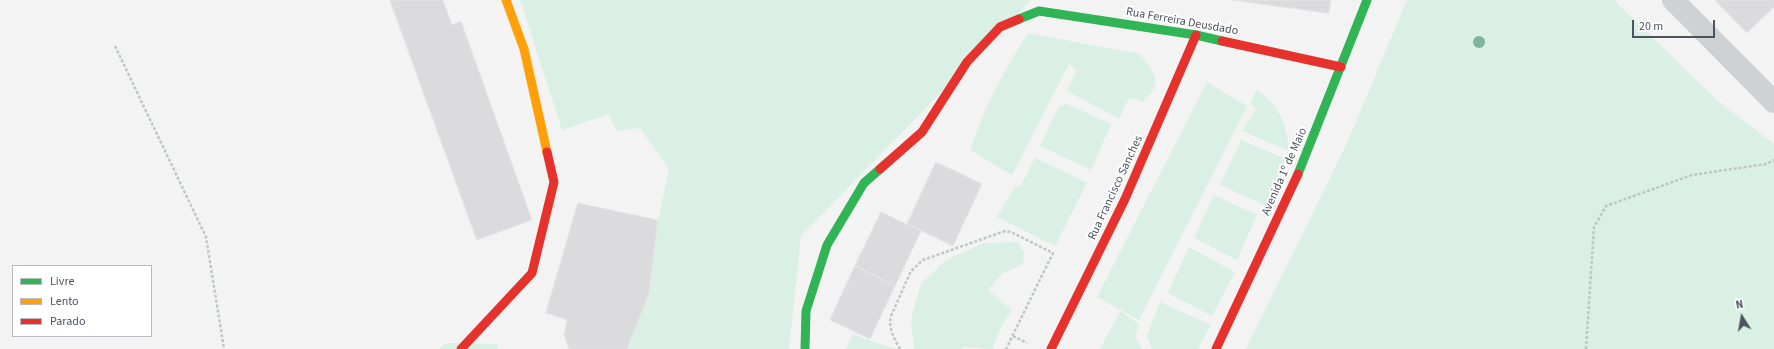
<!DOCTYPE html>
<meta charset="utf-8">
<style>
body{margin:0}
#map{position:relative;width:1774px;height:349px;overflow:hidden;background:#f3f3f3;font-family:"Source Sans 3",sans-serif}
canvas{display:block}
.legend{position:absolute;left:12px;top:265px;width:140px;height:72px;box-sizing:border-box;background:#fff;border:1px solid #b7bbbf;margin:0;padding:5px 7px;list-style:none;font-size:12px;color:#4b545f}
.legend li{display:flex;align-items:center;gap:8px;height:20px}
.legend b{width:20px;border:1px solid #b7bbbf}
.north{position:absolute;left:1722px;top:297px;width:40px;height:40px;-webkit-text-stroke:3px #fff;paint-order:stroke;rotate:349deg;font-size:11px;font-weight:700;line-height:16px;text-align:center;color:#4b545f}
.north::after{content:'';display:block;margin:auto;width:14px;height:18px;background:#4b545f;clip-path:polygon(50% 0,100% 100%,50% 72%,0 100%)}
.scale{position:absolute;left:1632px;top:20px;width:83px;height:18px;box-sizing:border-box;border:2px solid #4b545f;border-top:0;padding-left:5px;font-size:12px;line-height:14px;white-space:nowrap;color:#4b545f;-webkit-text-stroke:3px #fff;paint-order:stroke}
</style>
<div id="map">
<canvas width="1774" height="349"></canvas>
<ul class="legend">
<li><b style="height:5px;background:#30b455"></b>Livre</li>
<li><b style="height:5px;background:#ff9f0a"></b>Lento</li>
<li><b style="height:5px;background:#e5322d"></b>Parado</li>
</ul>
<div class="north">N</div>
<div class="scale">20 m</div>
</div>
<script>
const c = document.querySelector('canvas').getContext('2d');
c.lineJoin = 'round';
function fillPath(path, color) { c.fillStyle = color; c.fill(path, 'evenodd'); }
function strokePath(path, color, width, dash) { c.strokeStyle = color; c.lineWidth = width; c.lineCap = dash ? 'butt' : 'round'; c.setLineDash(dash || []); c.stroke(path); }
function drawText(font, color, halo, rows, align = 'center') {
  c.font = font + ' "Source Sans 3",sans-serif'; c.lineWidth = 4; c.setLineDash([]); c.textBaseline = 'middle'; c.strokeStyle = halo; c.fillStyle = color; for (const [text, x, y, turn = 0] of rows) {
    c.save(); c.translate(x, y); c.rotate((+turn || 0) * Math.PI / 180); c.textAlign = isNaN(turn) ? turn : align; if (halo) c.strokeText(text, 0, 0); c.fillText(text, 0, 0); c.restore();
  }
}
fillPath(new Path2D(`
 M520 0H1031L801 236 789 349H627L649 294 658 220 669 169 640 128 616 131 609 114 562 130Z
 M1407 0H1614L1719 102 1774 144V349H1246L1347 143Z
 M1028 33 1140 54C1155 74 1165 83 1142 102L1136 99 1129 98 1119 119 1067 91 1077 70 1069 64 1012 175 970 150C983 109 1005 69 1028 33Z
 M1207 82 1247 106 1139 320 1097 297Z
 M1256 90C1278 102 1288 127 1289 151L1242 131 1256 109 1251 104Z
 M1067 104 1111 124 1091 170 1040 146 1059 106Z
 M1241 140 1288 160 1266 206 1220 185Z
 M1035 158 1087 183 1055 246 997 217 1015 186 1020 187Z
 M1214 195 1257 215 1237 260 1194 238Z
 M1018 242 1024 253 1023 264 1002 274 988 290 1012 310 1000 328 993 349 962 347V349H914L911 319 921 284 946 260 984 243Z
 M1189 247 1235 272 1212 316 1168 293Z
 M1160 302 1211 325 1198 349H1152L1147 336Z
 M1120 311 1139 324 1135 336 1142 349H1100Z
 M853 335 896 349H846Z
 M446 343 497 344 498 349H439Z`), '#daf0e4');
const building = new Path2D(`
 M390 0H443L452 25 461 21 532 220 477 240Z
 M1231 0H1331L1329 13Z
 M1715 0H1774V7L1747 33Z
 M936 162 982 184 953 246 907 224Z
 M578 203 658 220 649 294 627 349H569L564 334 567 320 546 313Z
 M881 212 921 231 895 286 855 266Z
 M855 266 895 286 870 339 830 320Z`);
fillPath(building, '#dbdbdd');
strokePath(building, '#e5e5e6', 1);
strokePath(new Path2D(`
 M115 46 206 237 224 349
 M1013 336 1027 343
 M900 349C894 338 888 328 891 316L911 271 923 260 1005 231 1011 232 1053 253 1006 349
 M1586 349 1594 227 1606 206 1692 175 1766 164 1774 160`), '#bdc8c5', 2.5, [3, 2]);
strokePath(new Path2D(`
 M1673 0 1774 102`), '#cfd2d4', 22);
strokePath(new Path2D(`
 M1019 19 1039 11 1196 35 1222 41
 M1298 174 1367 0
 M805 349 806 311 827 245 864 183 880 169`), '#30b455', 9);
strokePath(new Path2D(`
 M506 0 524 49 547 152`), '#ff9f0a', 9);
strokePath(new Path2D(`
 M1222 41 1341 67
 M880 169 922 132 967 62 1000 27 1019 19
 M461 349 532 273 554 182 547 152
 M1051 349 1125 199 1196 35
 M1216 349 1298 174`), '#e5322d', 9);
c.fillStyle = '#7eb39c';
for (const [x, y] of [
 [1479,42]
]) { c.beginPath(); c.arc(x, y, 6, 0, 2 * Math.PI); c.fill(); }
drawText('12px', '#4b545f', '#fff', [
 ["Rua Ferreira Deusdado",1182,22,10],
 ["Avenida 1º de Maio",1285,172,-66],
 ["Rua Francisco Sanches",1116,188,-65]
]);
</script>
